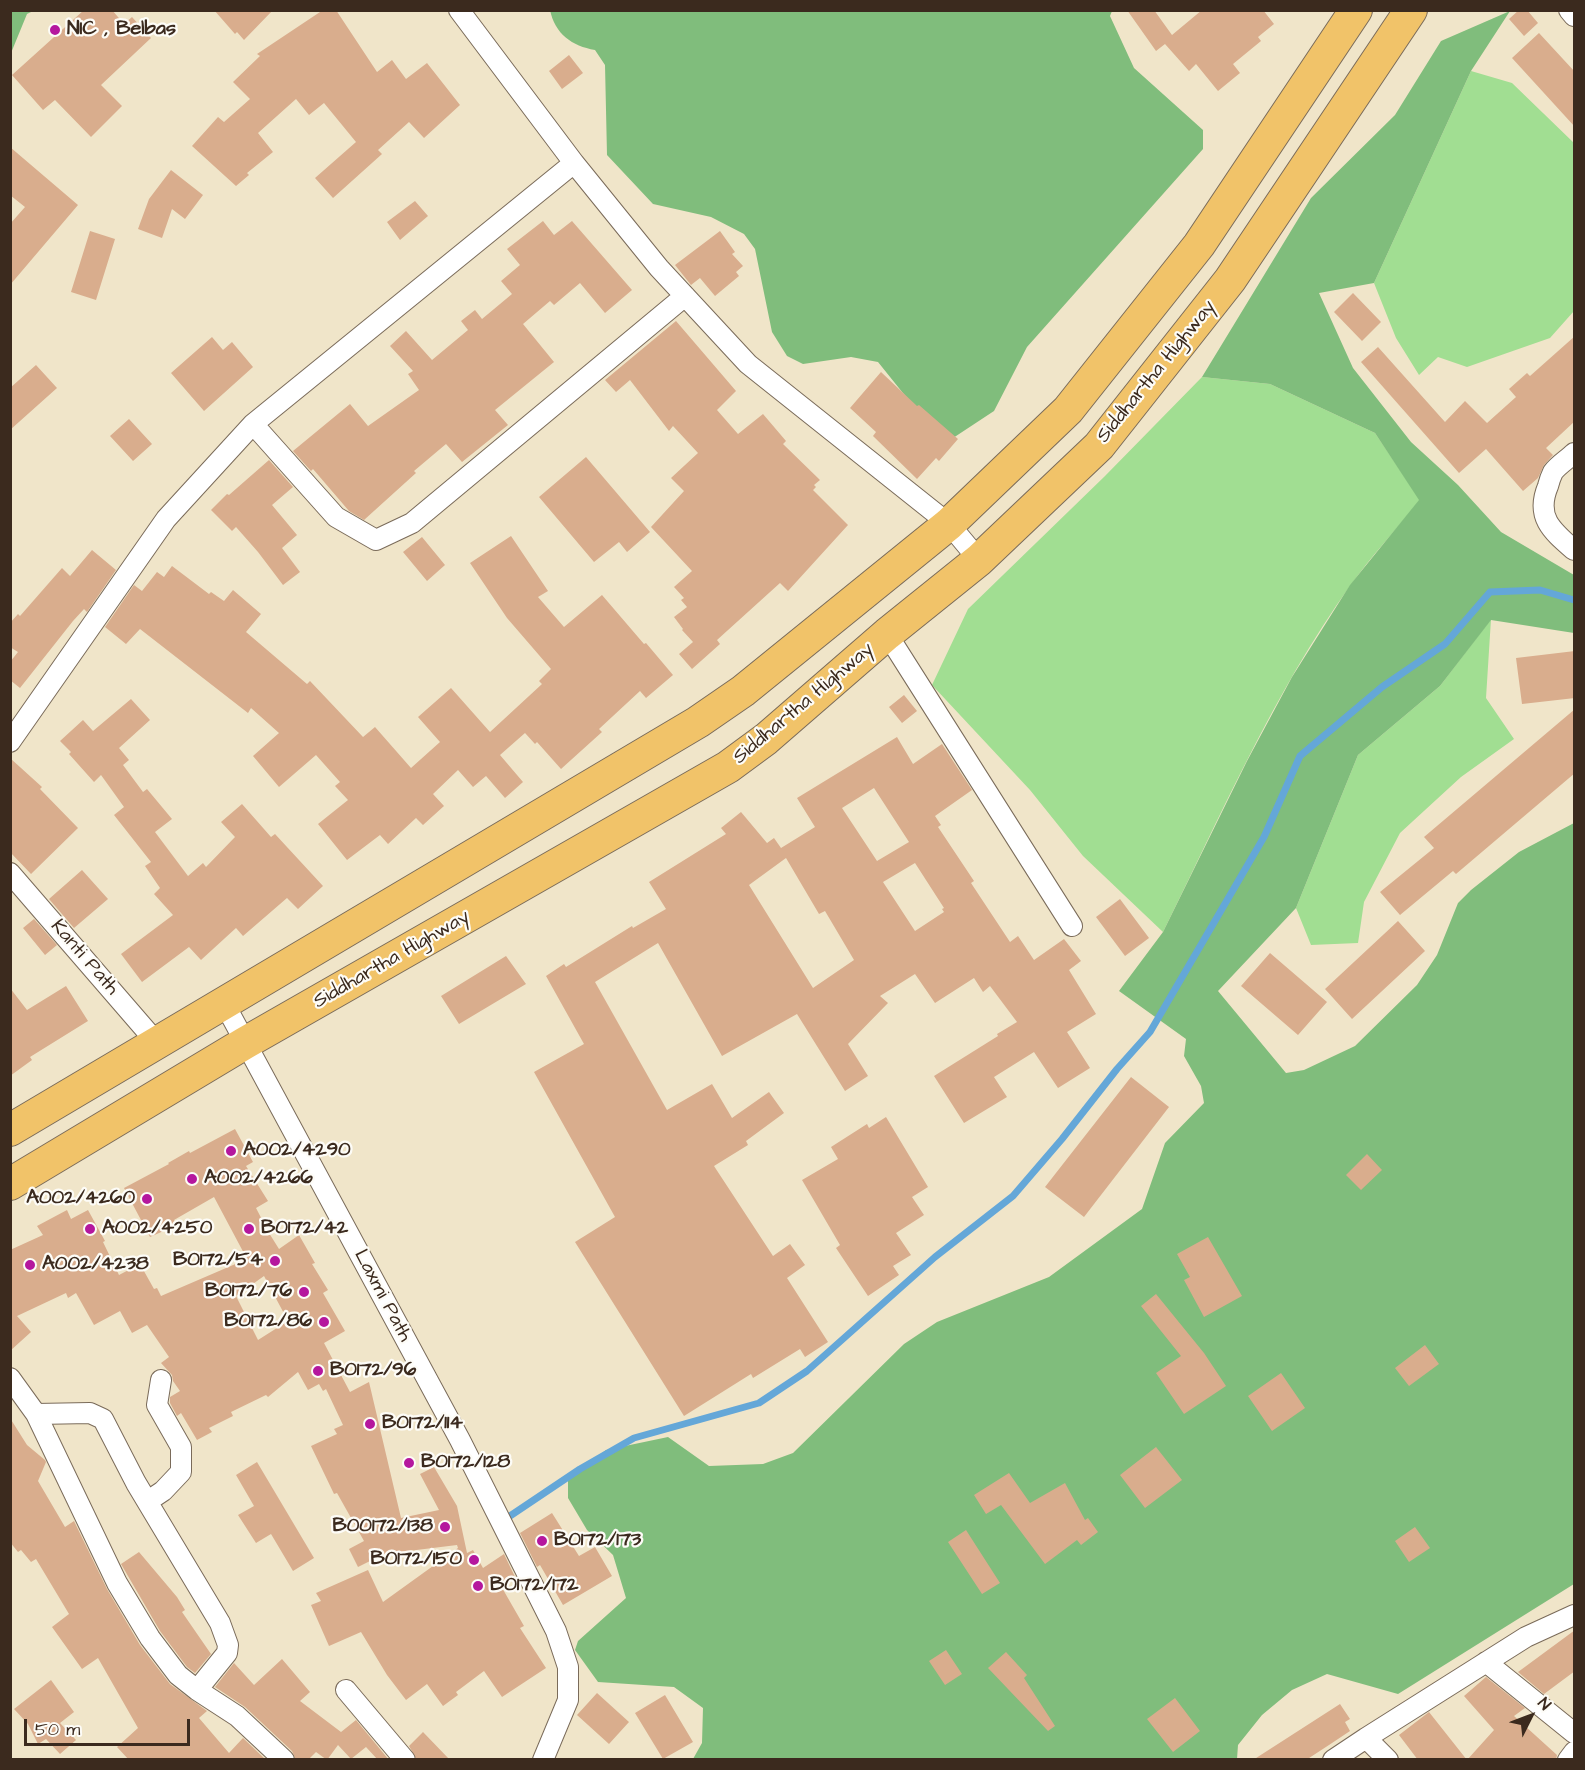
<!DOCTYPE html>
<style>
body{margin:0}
#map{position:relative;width:1585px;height:1770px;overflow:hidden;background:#f0e5c9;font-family:"Architects Daughter",sans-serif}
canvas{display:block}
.frame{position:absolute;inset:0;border:12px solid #3b2a1e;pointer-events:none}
.north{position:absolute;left:1501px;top:1686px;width:60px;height:60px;-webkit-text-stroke:4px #fdfcf7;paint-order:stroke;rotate:48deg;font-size:16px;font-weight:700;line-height:24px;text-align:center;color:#3b2a1e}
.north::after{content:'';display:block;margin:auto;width:21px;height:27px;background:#3b2a1e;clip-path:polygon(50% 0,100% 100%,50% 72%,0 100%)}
.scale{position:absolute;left:24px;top:1719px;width:166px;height:27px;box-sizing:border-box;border:3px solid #3b2a1e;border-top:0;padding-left:8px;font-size:18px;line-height:21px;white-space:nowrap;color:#3b2a1e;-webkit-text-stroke:4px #fdfcf7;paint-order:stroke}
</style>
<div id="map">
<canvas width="1585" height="1770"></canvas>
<div class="frame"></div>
<div class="north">N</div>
<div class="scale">50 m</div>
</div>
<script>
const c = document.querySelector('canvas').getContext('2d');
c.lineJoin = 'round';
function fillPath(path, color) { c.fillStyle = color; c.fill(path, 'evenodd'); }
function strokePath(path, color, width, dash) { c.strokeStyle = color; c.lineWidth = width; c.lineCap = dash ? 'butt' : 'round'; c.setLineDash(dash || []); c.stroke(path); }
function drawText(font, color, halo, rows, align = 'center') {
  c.font = font + ' "Architects Daughter",sans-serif'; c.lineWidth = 4.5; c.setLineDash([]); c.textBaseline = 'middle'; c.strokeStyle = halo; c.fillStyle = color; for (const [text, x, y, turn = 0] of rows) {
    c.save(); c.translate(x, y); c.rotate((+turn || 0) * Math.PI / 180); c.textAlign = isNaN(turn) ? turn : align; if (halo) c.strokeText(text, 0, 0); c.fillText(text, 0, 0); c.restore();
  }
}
fillPath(new Path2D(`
 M1471 71 1512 83 1574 143V311L1550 338 1467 367 1438 357 1419 375 1396 338 1374 283Z
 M1202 377 1270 384 1375 433 1420 500C1397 529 1371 556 1350 586 1274 692 1221 815 1163 932L1083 856 1030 790 932 685 968 609 1105 476Z
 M1491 619 1486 698 1514 739 1461 777 1400 833 1364 902 1358 943 1311 945 1296 908 1358 755 1440 686Z`), '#a1de92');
fillPath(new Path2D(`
 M11 10 33 11 27 14 11 53Z
 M550 10 1112 11 1110 16 1134 68 1203 130V149L1027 347 994 411 950 440 927 423 878 362 851 357 803 364 787 356 772 332 755 249 744 234 711 217 653 204 607 155 605 65 595 50C572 46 555 34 550 10Z
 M1510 11 1471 71 1374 283 1319 293 1353 368 1411 442 1458 485 1501 532 1574 575V633L1491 620 1440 686 1358 755 1296 908 1218 991 1286 1073 1304 1070 1355 1046 1417 985 1437 955 1458 903 1471 890 1519 852 1574 823V1584L1398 1694 1327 1674 1292 1690 1262 1715 1238 1745 1237 1759H693L702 1743 703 1708 674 1687 598 1682 575 1650 578 1641 626 1598 613 1555 587 1530 568 1498V1479L606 1450 668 1437 709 1466 763 1464 793 1453 904 1344 937 1322 1049 1277 1142 1209 1165 1143 1204 1103 1201 1086 1184 1056 1186 1039 1119 991 1163 932 1247 761 1292 677 1350 585 1419 500 1375 433 1270 384 1202 377 1311 198 1395 115 1441 41Z`), '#80bd7c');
strokePath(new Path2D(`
 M504 1520 580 1469 634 1438 759 1403 807 1371 935 1257 1013 1196 1062 1139 1117 1069 1150 1032 1264 837 1300 756 1382 687 1445 644 1490 592 1540 590 1574 600`), '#64a7d8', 7);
fillPath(new Path2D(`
 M84 10H112L124 24 132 17 151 38 101 85 122 106 91 137 55 100 43 110 12 75Z
 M214 10H273L244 40 237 32 235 34Z
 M323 10H336L377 72 392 60 406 79 427 63 460 105 424 138 409 122 378 150 382 154 333 198 315 178 356 142 324 103 309 115 296 99 258 133 273 152 247 173 249 175 236 186 192 146 218 117 224 122 250 99 233 82 260 56 257 54Z
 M1127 10H1154L1172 35 1202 10H1263L1274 24 1258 37 1261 41 1233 64 1240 73 1218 91 1196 64 1189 71 1165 44 1156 51Z
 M1519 10H1527L1538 23 1524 36 1509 19Z
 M1539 33 1575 72V127L1512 58Z
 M569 55 583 73 562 89 549 71Z
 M10 147 78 205 10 285V224L25 207 10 195Z
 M171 170 203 195 185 219 172 209 162 238 138 229 149 199Z
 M415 201 428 216 400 240 387 222Z
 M543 221 554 235 572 221 632 290 605 313 580 283 554 305 550 301 523 324 554 362 495 410 508 425 462 462 446 444 414 471 416 473 364 520 349 511 313 469 311 471 293 451 350 404 368 426 419 390 408 374 413 371 390 346 406 331 432 360 468 330 461 321 475 310 482 319 512 294 501 281 520 265 507 249Z
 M90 231 115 239 96 300 71 292Z
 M720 231 735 252 732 254 743 266 736 272 739 276 715 296 700 278 691 285 675 265Z
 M1353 293 1381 322 1362 341 1334 312Z
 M676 321 736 391 717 410 738 434 763 414 786 441 783 444 820 480 814 485 816 487 813 490 848 525 788 591 780 583 717 640 720 644 692 669 679 654 693 642 682 630 683 629 674 617 687 607 681 600 684 598 674 587 692 571 651 527 684 491 671 478 698 453 673 426 669 431 630 380 616 392 605 380Z
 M1575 336V421L1546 448 1553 455 1544 465 1538 478 1523 491 1486 449 1459 473 1361 362 1378 347 1445 422 1465 401 1487 423 1516 397 1509 389 1527 373 1530 376Z
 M212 337 223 350 232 342 253 367 204 411 171 373Z
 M36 365 57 388 10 430V388Z
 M881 372 917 406 919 405 958 439 939 461 936 458 917 479 873 436 876 432 850 408Z
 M129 419 152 444 133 461 110 436Z
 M586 457 650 532 627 552 619 542 594 562 539 497Z
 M269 460 293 487 272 505 297 535 282 548 300 572 283 585 258 552 236 527 232 531 211 510 227 494 229 495Z
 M511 536 548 591 538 597 564 627 602 595 644 644 646 643 673 675 646 698 640 691 599 729 602 732 561 769 537 742 535 744 525 733 500 755 523 782 505 798 486 776 473 787 458 770 433 794 444 806 423 825 416 818 388 844 380 835 347 860 318 824 348 800 335 786 340 782 316 755 279 787 253 756 279 733 251 708 248 713 140 629 126 644 105 627 134 585 142 591 157 572 164 577 172 566 209 594 211 592 224 601 233 590 261 614 246 632 307 684 310 681 363 737 375 727 411 768 440 742 418 717 451 688 490 732 542 684 539 681 551 669 507 618 470 563Z
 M422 537 445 565 427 581 403 552Z
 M92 550 116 570 87 612 84 609 73 621 20 688 10 680V662L18 652 10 647V623L18 614 20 616 62 568 70 576Z
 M1575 651V698L1522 704 1516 658Z
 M904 695 917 711 902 723 889 707Z
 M131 699 150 720 119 748 129 760 123 765 143 792 147 789 172 819 155 832 188 876 203 863 206 867 235 837 221 822 242 804 271 837 275 834 323 886 298 909 287 898 243 936 236 928 201 960 189 947 142 982 121 954 173 915 154 894 160 888 145 866 151 862 114 815 124 807 101 775 94 782 69 754 71 752 60 741 83 720 93 731Z
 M1575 709V773L1456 874 1453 871 1400 915 1380 892 1434 848 1424 837Z
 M897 737 913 764 942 744 972 790 935 816 941 825 938 827 974 881 971 883 1010 942 1018 936 1034 960 1064 939 1081 961 1069 970 1096 1014 1067 1032 1090 1068 1058 1088 1034 1052 994 1077 1007 1097 964 1123 934 1076 998 1036 997 1034 1017 1022 990 986 983 992 974 978 935 1003 915 974 880 996 888 1003 848 1044 868 1076 845 1091 797 1014 722 1056 658 943 595 982 667 1110 712 1084 732 1118 769 1092 784 1113 746 1141 748 1145 714 1166 773 1256 790 1244 805 1265 787 1278 828 1342 805 1357 800 1349 753 1378 751 1374 684 1416 575 1242 615 1217 534 1072 584 1044 546 976 564 964 566 967 632 926 633 928 666 909 649 882 726 834 721 828 741 812 767 843 774 838 781 848 815 827 797 798ZM874 788 909 842 877 861 842 808ZM786 858 819 914 825 911 854 960 813 988 749 885ZM915 863 944 908 942 909 944 912 915 931 883 882Z
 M10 758 42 787 40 789 78 828 31 874 10 852Z
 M82 870 108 899 74 928 49 899Z
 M1120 899 1149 938 1125 956 1096 917Z
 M34 919 57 945 45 955 23 928Z
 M1398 921 1425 951 1352 1019 1325 989Z
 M1270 953 1327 1002 1298 1035 1241 986Z
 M506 956 526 984 459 1024 441 996Z
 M66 986 88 1021 30 1057 32 1060 10 1076V988L27 1010Z
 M1131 1077 1169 1107 1084 1217 1045 1187Z
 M886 1117 928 1187 912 1197 924 1215 896 1233 911 1255 893 1266 899 1275 868 1296 836 1248 840 1245 802 1180 838 1159 831 1147 867 1124 869 1128Z
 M235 1129 253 1162 246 1166 268 1201 256 1208 269 1233 279 1249 299 1235 315 1263 312 1264 328 1290 323 1293 345 1331 324 1343 350 1392 369 1382 401 1518 439 1510 420 1474 434 1467 457 1506 467 1553 473 1550 483 1568 504 1554 515 1577 501 1586 524 1626 520 1628 546 1668 502 1697 484 1671 456 1692 458 1695 443 1706 427 1684 406 1700 387 1675 361 1632 329 1646 311 1605 321 1601 316 1593 368 1570 383 1602 458 1548 457 1545 384 1554 358 1567 349 1549 364 1541 337 1493 334 1494 311 1446 337 1434 334 1429 343 1425 326 1389 323 1391 319 1384 308 1390 298 1372 268 1397 266 1395 231 1412 233 1416 209 1428 212 1432 197 1440 181 1413 177 1416 170 1403V1397L180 1391 173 1381 172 1375 161 1363 169 1357 147 1325 132 1333 120 1311 94 1325 76 1293 68 1298 66 1293 17 1316 31 1332 10 1351V1250L43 1235 37 1226 67 1210 71 1219 88 1210 105 1241 103 1242 119 1275 140 1264 154 1289 157 1288 161 1296 247 1259 214 1197 174 1220 177 1225 150 1237 124 1188 169 1164 168 1163 189 1151 190 1153ZM264 1276 288 1321 258 1340 236 1296Z
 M1367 1154 1382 1170 1361 1190 1346 1175Z
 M1208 1237 1242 1296 1204 1317 1184 1280 1190 1277 1177 1254Z
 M1156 1294 1204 1353 1226 1386 1184 1414 1156 1373 1181 1356 1141 1306Z
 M1425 1345 1439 1364 1409 1386 1395 1368Z
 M1281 1373 1305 1408 1272 1431 1248 1396Z
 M10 1418 27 1445 45 1460 46 1462 38 1481 65 1527 74 1521 107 1589 140 1645 170 1684 207 1711 199 1718 229 1753 243 1738 266 1760H129L117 1747 138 1728 98 1658 82 1669 52 1627 69 1614 36 1559 31 1562 21 1550 18 1552 10 1542Z
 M1156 1447 1182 1480 1145 1508 1120 1475Z
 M257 1462 314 1558 293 1571 271 1534 256 1543 238 1515 254 1506 236 1475Z
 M1009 1473 1030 1503 1065 1483 1085 1520 1088 1518 1098 1532 1081 1545 1077 1540 1045 1564 1001 1505 986 1514 974 1495Z
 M552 1513 579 1556 595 1547 612 1576 563 1605 540 1565 537 1567 520 1533Z
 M1415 1527 1430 1548 1409 1562 1395 1541Z
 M966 1530 1000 1583 982 1594 948 1542Z
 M139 1552 177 1597 185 1610 182 1612 211 1654 195 1673 187 1667 160 1631 121 1564Z
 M1575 1630V1671L1544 1694 1518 1672Z
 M946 1650 962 1674 945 1685 929 1661Z
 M1006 1652 1027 1675 1024 1678 1055 1726 1048 1731 988 1668Z
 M282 1659 310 1692 300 1701 341 1732 356 1720 389 1760H378L366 1747 351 1759 338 1745 327 1760 316 1752 308 1760H296L292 1751 245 1707 215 1687 234 1663 254 1685Z
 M1486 1677 1525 1708 1514 1716 1557 1755 1556 1760H1467L1494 1730 1464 1696Z
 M51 1680 74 1712 60 1723 76 1740 60 1754 46 1739 38 1744 28 1724 14 1709Z
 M597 1693 629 1722 609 1744 577 1715Z
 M665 1695 693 1742 663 1759 635 1713Z
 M1175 1698 1200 1731 1173 1752 1147 1719Z
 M1340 1704 1350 1719 1345 1722 1350 1731 1329 1745 1306 1760H1253Z
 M1429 1712 1467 1760H1418L1399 1735Z
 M423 1732 450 1760H417L409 1746Z`), '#d9ad8d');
const minor = new Path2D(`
 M1569 10 1574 16
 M574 163 659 268 748 364 949 524 979 560
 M253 424 336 517 376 540 412 523 685 296
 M1574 453C1568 459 1558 465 1553 472 1551 476 1549 482 1548 486 1535 517 1552 531 1574 550
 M887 634 1072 926
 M10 742 166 519 253 424 574 163 459 10
 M10 873 157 1043
 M224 1003 460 1440 556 1631 568 1667V1700L543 1760
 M10 1378 36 1414 117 1583 150 1638 178 1675 197 1690 237 1716 284 1760
 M36 1414 90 1413 103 1419 136 1483 220 1623 228 1645 227 1653 197 1690
 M148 1501 163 1491 181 1472V1447L157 1405 161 1380
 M1486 1662 1574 1733
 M346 1690 405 1760
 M1333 1760 1366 1738
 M1388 1760 1366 1738 1526 1637 1574 1615
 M1568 1760 1574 1752`);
const trunk = new Path2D(`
 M10 1130 698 722 743 691 949 524 1068 410 1199 245 1356 10
 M10 1184 245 1043 728 767 766 739 887 634 979 560 1099 446 1230 280 1411 10`);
strokePath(minor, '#7a6b5a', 22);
strokePath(trunk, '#7a6b5a', 34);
strokePath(minor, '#fff', 20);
strokePath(trunk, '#f1c369', 32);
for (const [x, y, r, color] of [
 [55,30,6,"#b5179e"],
 [231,1151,6,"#b5179e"],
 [192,1179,6,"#b5179e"],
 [147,1199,6,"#b5179e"],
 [90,1229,6,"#b5179e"],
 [249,1229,6,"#b5179e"],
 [275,1261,6,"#b5179e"],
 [30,1265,6,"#b5179e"],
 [304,1292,6,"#b5179e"],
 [324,1322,6,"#b5179e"],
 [318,1371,6,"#b5179e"],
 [370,1424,6,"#b5179e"],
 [409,1463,6,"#b5179e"],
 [445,1527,6,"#b5179e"],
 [542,1541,6,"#b5179e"],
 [474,1560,6,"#b5179e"],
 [478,1586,6,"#b5179e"]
]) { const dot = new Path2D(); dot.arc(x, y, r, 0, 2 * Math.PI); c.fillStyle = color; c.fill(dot); strokePath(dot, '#fdfcf7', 2); }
drawText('bold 20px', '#3b2a1e', '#fdfcf7', [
 ["NIC , Belbas",67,30],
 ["A002/4290",243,1151],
 ["A002/4266",204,1179],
 ["A002/4260",135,1199,"right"],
 ["A002/4250",102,1229],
 ["B0172/42",261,1229],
 ["B0172/54",263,1261,"right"],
 ["A002/4238",42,1265],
 ["B0172/76",292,1292,"right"],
 ["B0172/86",312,1322,"right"],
 ["B0172/96",330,1371],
 ["B0172/114",382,1424],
 ["B0172/128",421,1463],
 ["B00172/138",433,1527,"right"],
 ["B0172/173",554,1541],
 ["B0172/150",462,1560,"right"],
 ["B0172/172",490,1586]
], 'left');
drawText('20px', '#3b2a1e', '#fdfcf7', [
 ["Siddhartha Highway",1157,372,-51],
 ["Siddhartha Highway",804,704,-40],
 ["Kanti Path",84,958,49],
 ["Siddhartha Highway",392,960,-30],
 ["Laxmi Path",382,1296,62]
]);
</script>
